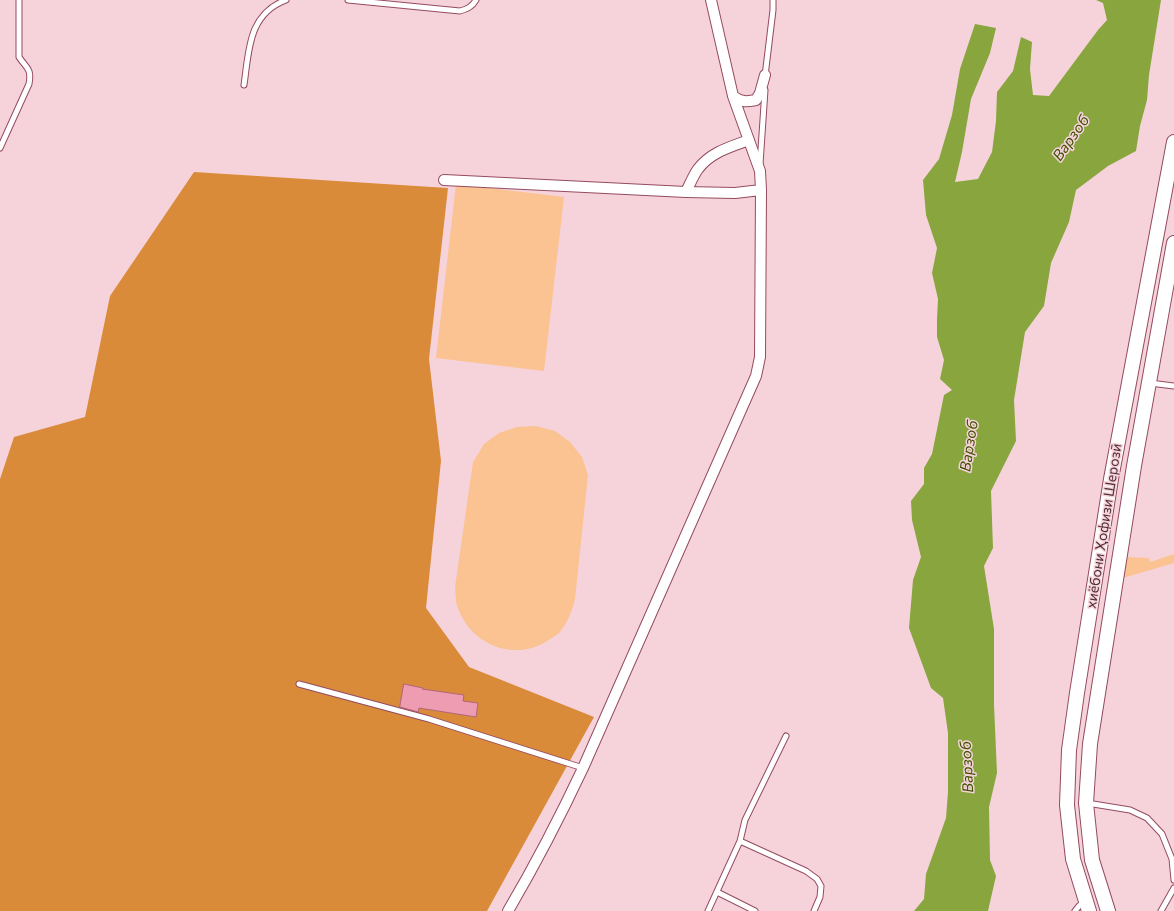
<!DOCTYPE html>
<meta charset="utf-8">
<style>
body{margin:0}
canvas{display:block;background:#f6d3db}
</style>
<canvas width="1174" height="911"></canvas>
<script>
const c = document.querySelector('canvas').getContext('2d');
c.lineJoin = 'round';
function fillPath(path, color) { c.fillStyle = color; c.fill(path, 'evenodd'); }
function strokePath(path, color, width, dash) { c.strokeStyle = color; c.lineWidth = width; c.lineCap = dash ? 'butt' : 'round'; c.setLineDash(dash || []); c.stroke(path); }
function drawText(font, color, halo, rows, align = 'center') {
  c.font = font + ' Commissioner,sans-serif'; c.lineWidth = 3; c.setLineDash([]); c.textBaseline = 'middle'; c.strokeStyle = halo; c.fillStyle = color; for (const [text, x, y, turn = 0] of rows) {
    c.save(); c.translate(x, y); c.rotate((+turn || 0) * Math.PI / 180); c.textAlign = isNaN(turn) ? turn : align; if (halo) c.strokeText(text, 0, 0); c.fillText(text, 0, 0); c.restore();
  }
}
fillPath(new Path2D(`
 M456 184 564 197 544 371 436 358Z
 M536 426 555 431 570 442 582 457 588 475 575 599C572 611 568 622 560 632 557 635 553 637 550 639 517 663 471 646 458 608 455 602 456 593 455 587L473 462 484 444 499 433 517 427Z
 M1174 554V563L1123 578 1126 557 1149 558 1150 562Z`), '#fac391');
fillPath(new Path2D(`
 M194 172 448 188 429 359 441 461 426 608 469 667 594 717 487 911H0V479L14 437 85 417 110 296Z`), '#da8b3a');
fillPath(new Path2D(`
 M1096 0H1161L1149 75 1147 100 1140 126 1136 151 1108 166 1076 190 1069 222 1051 263 1044 306 1025 332 1014 400 1016 441 991 491 993 548 984 566 994 629V705L997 773 989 807 990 860 996 876 988 911H914L924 899 926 874 946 818 948 792V733L943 698 931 688 909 628 913 580 921 557 912 520 911 501 924 484V468L932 454 944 395 952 390 940 379 944 360 937 337V319L938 299 932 273 937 248 926 215 923 180 939 159 952 115 960 69 975 24 996 28 990 53 971 99 962 152 955 182 978 179 992 152 996 121 997 92 1013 71 1021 37 1032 42 1030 69 1033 95 1049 96 1098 30 1107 20 1103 3Z`), '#89a53e');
const building = new Path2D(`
 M404 684 423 688 422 689 464 695 463 701 478 703 476 717 419 708 418 712 400 707Z`);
fillPath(building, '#ee9cb1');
strokePath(building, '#b2657a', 1);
const lane = new Path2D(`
 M348 0 460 11C467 9 472 7 476 0
 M765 76 773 10V0
 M244 85C249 51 248 14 286 0
 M0 148 29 84C32 68 26 68 19 57V0
 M760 164 765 90
 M1150 383 1174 386
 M299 684 429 719 583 768
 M1087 803 1130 810 1147 818 1162 834 1172 859 1174 880
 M740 841 806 871 817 879 821 886 820 897 814 911
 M717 892 755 911
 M708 911 740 841 745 820 786 736
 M1075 911 1079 906 1084 902
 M1161 911 1174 888`);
const street = new Path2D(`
 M733 96C741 102 746 102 756 100L760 93 765 75
 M444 180 686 192C690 184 693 176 698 169 711 152 730 147 749 140
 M686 192 735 193 761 190
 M508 911C535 865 560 817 583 768L756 376 760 357 761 190 760 171 733 96 711 0`);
const secondary = new Path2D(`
 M1089 911 1073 859 1067 805 1069 750 1077 693 1111 479 1174 142
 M1108 911 1092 860 1086 803 1090 744 1134 466 1174 243`);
strokePath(lane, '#944b60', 7);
strokePath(street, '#944b60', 12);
strokePath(secondary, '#944b60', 16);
strokePath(lane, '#fff', 5);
strokePath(street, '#fff', 10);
strokePath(secondary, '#fff', 14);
drawText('14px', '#4e2c35', '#f6d3db', [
 ["хиёбони Ҳофизи Шерозӣ",1104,526,-81]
]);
drawText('italic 15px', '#3f5000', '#f6d3db', [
 ["Варзоб",1071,138,-55],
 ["Варзоб",969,446,-81],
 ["Варзоб",967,767,-93]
]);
</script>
